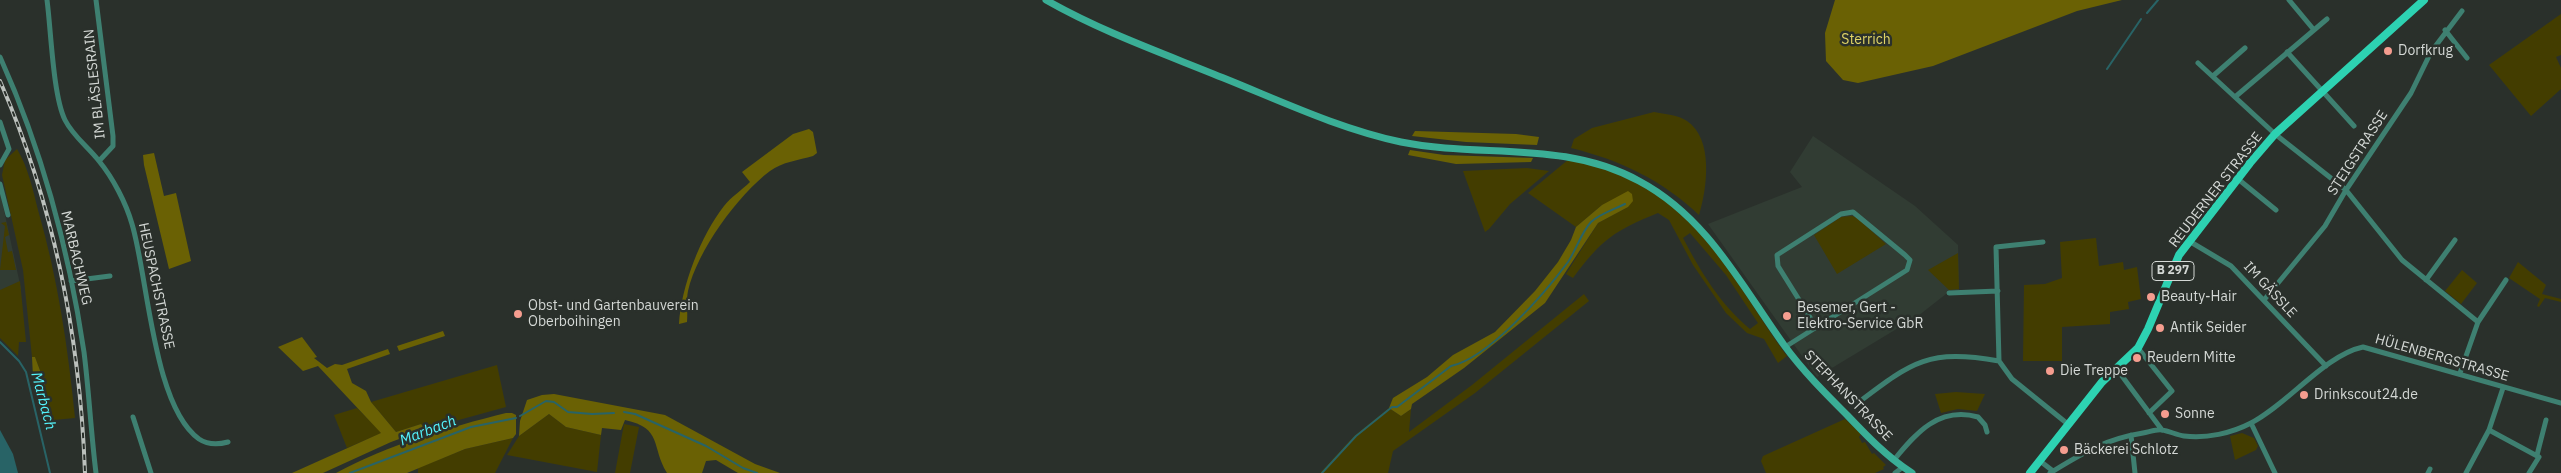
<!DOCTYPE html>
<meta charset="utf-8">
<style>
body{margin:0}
canvas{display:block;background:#2a302b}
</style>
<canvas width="2561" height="473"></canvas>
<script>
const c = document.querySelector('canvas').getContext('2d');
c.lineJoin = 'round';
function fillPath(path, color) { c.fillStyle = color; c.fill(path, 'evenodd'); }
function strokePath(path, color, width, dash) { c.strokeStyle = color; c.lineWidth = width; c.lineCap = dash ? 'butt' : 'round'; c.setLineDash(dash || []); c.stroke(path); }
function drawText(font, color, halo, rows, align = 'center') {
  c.font = font + ' "IBM Plex Sans",sans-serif'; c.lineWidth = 5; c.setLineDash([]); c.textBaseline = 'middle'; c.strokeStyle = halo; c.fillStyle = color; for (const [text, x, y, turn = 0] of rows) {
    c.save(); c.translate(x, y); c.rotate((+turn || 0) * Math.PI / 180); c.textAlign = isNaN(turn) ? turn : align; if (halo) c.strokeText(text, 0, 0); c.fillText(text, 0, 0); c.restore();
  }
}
fillPath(new Path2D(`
 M1813 136 1915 206 1958 245 1959 290H1951L1918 316 1817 377 1708 224 1802 187 1790 172Z
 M0 192 21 289 0 300Z`), '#313c33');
fillPath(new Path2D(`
 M2561 14V55L2556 57 2561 68V89L2531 116 2489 65Z
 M1654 112C1665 114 1678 115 1687 121 1714 139 1707 189 1699 215 1662 180 1620 160 1571 148L1574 139 1592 128Z
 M17 149C28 167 33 190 38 210 58 279 68 348 75 418L43 421 41 407H44L45 384 35 357H32L23 270 2 175 5 160Z
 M1569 159C1586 164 1603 168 1620 174 1700 205 1739 290 1787 356L1778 363 1764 339 1747 333 1726 313 1693 265 1669 220 1658 213C1614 231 1602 239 1573 278L1566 274 1598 223 1628 207 1602 205 1576 227 1528 193ZM1690 233 1726 275 1758 323 1750 329C1720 304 1701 272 1683 238Z
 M1527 168 1549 171 1510 204 1489 229 1485 232 1463 171Z
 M1852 216 1857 218 1886 244 1837 274 1814 235 1841 217Z
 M6 222 9 235 5 237 8 252 12 251 16 270H0L5 226 1 223Z
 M2096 238 2099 266 2123 262 2124 270 2137 267 2141 299 2128 302 2129 309 2110 312V324L2062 327V361H2023L2024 285 2045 284 2062 278 2060 242Z
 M1958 253 1959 289 1949 290 1928 270Z
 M2518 262 2546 285 2542 294 2561 299V302L2545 298 2539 307 2537 306 2540 299 2509 278Z
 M2462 270 2477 283 2461 304 2445 291Z
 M20 281 26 342H19L18 356 0 338V290Z
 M1584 294 1589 301 1475 393 1393 451 1388 473H1320L1354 436 1389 408 1401 416 1411 409 1409 432 1472 385Z
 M497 365 506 407 426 429 421 424 396 432 371 402Z
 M1956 392 1985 394 1977 411 1958 409 1941 413 1935 394Z
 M357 408 382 433 347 448 334 415Z
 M549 414 566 427 601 435 597 472 507 455 519 436Z
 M1845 419 1861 434 1859 437 1862 443 1865 442 1872 454 1874 453 1886 465 1883 467 1884 469 1875 473H1766L1761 461 1763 456Z
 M624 424 639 427 630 473H615Z
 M2242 433 2254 438 2258 446 2256 450 2235 460 2230 436Z
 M513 438 495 473H418V468L465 449Z`), '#433d00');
fillPath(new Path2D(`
 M1835 0H2122L2077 11 1933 66 1858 83 1843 80 1826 61 1825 33Z
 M809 129 813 132 817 153 813 156C799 160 782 162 770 171 738 195 697 251 688 291 686 300 688 312 687 322L679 324C681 287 701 235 724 206 731 197 742 190 750 182L742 172 793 134Z
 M1415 131 1516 134 1539 137 1537 145 1466 142 1412 136Z
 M1410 150 1444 155 1533 158 1531 162 1456 164 1408 155Z
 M154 153 164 196 176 193 191 261 169 269 144 165 143 155Z
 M1628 191 1632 194 1633 201 1628 207 1598 223 1545 303 1464 368 1412 404 1411 409 1401 416 1389 408 1393 398 1427 377 1453 355 1495 332 1535 291 1558 262 1571 240 1576 227 1602 205Z
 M443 331 445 336 399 351 397 346Z
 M302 337 317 357 314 358 327 368 335 364 342 365 388 349 390 354 347 369 352 383 366 391 371 402 396 432 421 424 426 429 391 442 323 473H292L381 433 318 366 303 371 278 347Z
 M32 357H35L45 384 44 407H41L33 377Z
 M554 394 665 415 755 464 780 473H738L716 460 706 461 702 473H667C651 447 663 428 625 420L621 430 602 428 601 435 566 427 549 414 519 436 520 421 527 400 542 395Z
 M506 413H512L516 415V434L513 438 465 449 407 473H336C390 444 447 428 506 413Z`), '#6a6104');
fillPath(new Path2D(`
 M0 430 13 454 18 473H0Z`), '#286366');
strokePath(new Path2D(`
 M2147 13 2158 0
 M2107 69 2141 19
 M0 342 19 361 26 372 50 473
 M624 412 635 414 706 446 743 468 757 473
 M520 416 546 401 554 402 568 412 592 414 614 413
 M350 473 471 427 516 418
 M1322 473 1356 436 1392 407H1397L1451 366C1489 358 1545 293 1568 262 1576 250 1581 233 1591 222 1599 214 1615 209 1625 204`), '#286366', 2);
strokePath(new Path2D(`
 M47 0C51 30 53 96 65 120 73 136 88 147 99 161 113 178 126 203 132 224 148 277 153 406 199 439 208 445 217 445 228 442
 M96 0 113 136V146L99 161
 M2289 0 2314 30
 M2445 30 2467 58
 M2287 52 2354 126
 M0 57C42 150 69 251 84 352 89 392 91 433 96 473
 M2198 63 2275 134 2346 190 2402 260 2478 322
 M2213 76 2245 48
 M2235 97 2327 19
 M0 122 9 149 0 165
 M2238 179 2276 210
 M0 184 8 215
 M2189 241 2231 266 2326 366
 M2043 242 1996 247 1999 361 2012 379 2069 425
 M2426 280 2455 240
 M71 281 110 276
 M1949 293 1998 291
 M2264 300 2325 226 2346 190 2411 93 2431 52 2462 11
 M1785 347 1907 270 1910 260 1905 255 1853 212 1841 214 1777 255 1778 266 1816 327
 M2138 348 2172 391 2149 413
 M2116 368 2162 430
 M2460 373 2478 322 2506 280
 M1859 402C1913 361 1929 349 1999 361
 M133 417 151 473
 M2251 423 2275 473
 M2489 430 2539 457 2529 473
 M2131 435 2135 473
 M2537 455 2546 420
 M1894 460C1916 433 1939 406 1978 417L1985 425 1987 432
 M2040 461 2053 471
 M1895 473 1903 467
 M2050 473C2083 453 2105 439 2143 433 2149 432 2157 429 2162 430 2169 431 2177 435 2184 436 2206 439 2232 433 2251 423 2288 404 2325 355 2363 347L2561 403
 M2428 473 2430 469
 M2466 473 2489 430 2503 388`), '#3e8071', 5);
strokePath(new Path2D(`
 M1046 0C1102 32 1165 54 1226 79 1283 102 1340 129 1401 142 1481 158 1564 140 1639 181 1707 217 1741 285 1784 345 1802 370 1825 393 1847 415 1867 436 1887 457 1912 473`), '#3aae96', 7);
strokePath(new Path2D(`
 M2030 473 2102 382 2138 348 2148 329 2179 255 2250 163 2275 134 2424 0`), '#2dd2b2', 8);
const rail = new Path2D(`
 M0 81C54 205 80 338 85 473`);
strokePath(rail, '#bcc1bd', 4);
strokePath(rail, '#2a302b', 2, [5.5]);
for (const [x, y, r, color] of [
 [2388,51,5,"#f59d8f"],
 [2151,297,5,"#f59d8f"],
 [518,314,5,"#f59d8f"],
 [1787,316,5,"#f59d8f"],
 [2160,328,5,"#f59d8f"],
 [2137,358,5,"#f59d8f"],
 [2050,371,5,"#f59d8f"],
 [2304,395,5,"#f59d8f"],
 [2165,414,5,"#f59d8f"],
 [2064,450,5,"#f59d8f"]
]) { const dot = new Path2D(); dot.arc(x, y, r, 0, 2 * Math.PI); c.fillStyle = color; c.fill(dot); strokePath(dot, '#2a302b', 2); }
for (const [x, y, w] of [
 [2173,271,42]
]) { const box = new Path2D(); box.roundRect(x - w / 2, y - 9.5, w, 19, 4); c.fillStyle = '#2a302b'; c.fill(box); strokePath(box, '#d4d8d5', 1); }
drawText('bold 12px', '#d4d8d5', null, [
 ["B 297",2173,271]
]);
drawText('14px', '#e0d467', '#2a302b', [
 ["Sterrich",1866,40]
]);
drawText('14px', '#d4d8d5', '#2a302b', [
 ["Dorfkrug",2398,51],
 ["Beauty-Hair",2161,297],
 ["Obst- und Gartenbauverein",528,306],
 ["Oberboihingen",528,322],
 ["Besemer, Gert -",1797,308],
 ["Elektro-Service GbR",1797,324],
 ["Antik Seider",2170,328],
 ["Reudern Mitte",2147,358],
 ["Die Treppe",2060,371],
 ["Drinkscout24.de",2314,395],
 ["Sonne",2175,414],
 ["Bäckerei Schlotz",2074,450]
], 'left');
drawText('14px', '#d4d8d5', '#2a302b', [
 ["IM BLÄSLESRAIN",95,84,-96],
 ["STEIGSTRASSE",2358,153,-57],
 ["REUDERNER STRASSE",2216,190,-52],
 ["MARBACHWEG",76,258,77],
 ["HEUSPACHSTRASSE",156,286,78],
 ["IM GÄSSLE",2270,290,47],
 ["HÜLENBERGSTRASSE",2442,358,16],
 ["STEPHANSTRASSE",1848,396,46]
]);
drawText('italic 15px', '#54f3fc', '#2a302b', [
 ["Marbach",43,401,75],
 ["Marbach",428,431,-21]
]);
</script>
